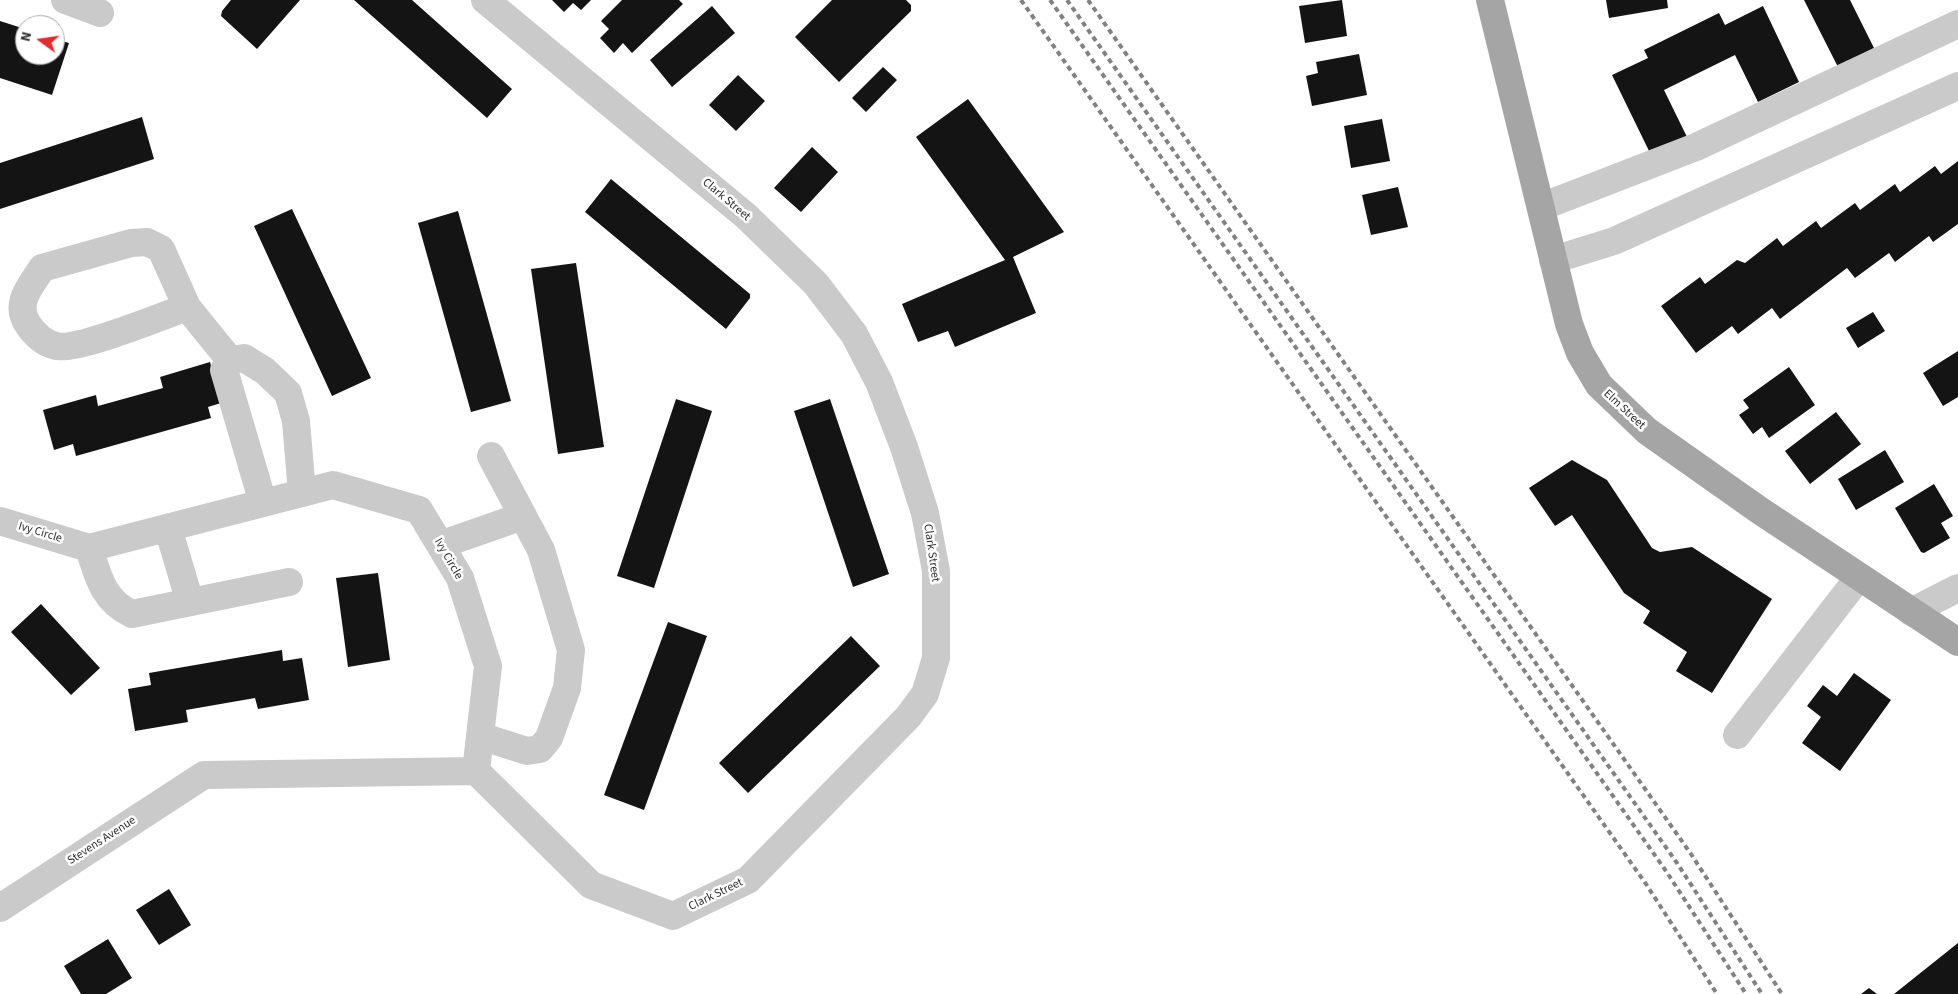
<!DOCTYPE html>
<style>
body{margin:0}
#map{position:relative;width:1958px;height:994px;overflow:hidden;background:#fff;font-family:"Source Sans 3",sans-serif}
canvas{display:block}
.north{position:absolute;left:15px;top:15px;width:50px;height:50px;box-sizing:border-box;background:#fff;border:1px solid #ababab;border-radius:50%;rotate:284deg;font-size:14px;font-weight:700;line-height:20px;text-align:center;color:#2d2d2d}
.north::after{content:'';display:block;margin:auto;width:18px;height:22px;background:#e82a2d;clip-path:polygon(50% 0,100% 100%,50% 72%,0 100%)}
</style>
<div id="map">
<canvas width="1958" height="994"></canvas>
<div class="north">N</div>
</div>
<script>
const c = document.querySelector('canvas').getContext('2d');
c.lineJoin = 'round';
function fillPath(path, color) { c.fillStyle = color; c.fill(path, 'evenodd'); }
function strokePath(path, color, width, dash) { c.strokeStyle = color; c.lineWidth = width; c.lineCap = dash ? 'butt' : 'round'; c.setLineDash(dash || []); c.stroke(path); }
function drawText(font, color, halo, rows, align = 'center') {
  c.font = font + ' "Source Sans 3",sans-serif'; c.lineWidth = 5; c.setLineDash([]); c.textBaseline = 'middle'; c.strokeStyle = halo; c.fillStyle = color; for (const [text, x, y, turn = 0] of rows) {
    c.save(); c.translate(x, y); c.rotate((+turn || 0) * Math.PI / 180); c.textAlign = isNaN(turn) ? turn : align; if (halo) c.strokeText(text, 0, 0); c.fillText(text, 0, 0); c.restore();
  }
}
fillPath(new Path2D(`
 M231 0H300L257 49 221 16 222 11Z
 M354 0H412L512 89 487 118Z
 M552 0H591L581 10 573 3 564 12Z
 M622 0H679L683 4 632 53 623 43 614 53 600 38 609 29 601 21Z
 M832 0H906L911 5V11L839 82 795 37Z
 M1342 0 1347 36 1305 43 1299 6Z
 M1606 0H1667L1668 8 1609 18Z
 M1804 0H1850L1874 48 1838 67Z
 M712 6 735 33 672 87 650 60Z
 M1763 6 1799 82 1758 102 1735 55 1664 90 1687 137 1651 155 1612 75 1648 58 1644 50 1719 13 1725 25Z
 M0 21 25 29V55H55V39L69 43 52 95 0 78Z
 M1359 54 1367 95 1312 106 1306 76 1318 73 1316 62Z
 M883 67 897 80 866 112 852 98Z
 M738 75 765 101 736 131 709 105Z
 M968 99 1064 232 1013 257 1036 313 955 347 948 331 918 342 902 304 1005 260 916 137Z
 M142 117 154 159 0 209V163Z
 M1382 119 1390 161 1351 168 1344 126Z
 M812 147 838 172 801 212 774 188Z
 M1958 161V224L1933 242 1929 236 1895 262 1889 253 1855 278 1847 268 1780 319 1772 308 1738 334 1732 326 1696 353 1661 306 1700 277 1705 284 1737 260 1745 263 1777 238 1783 246 1816 221 1821 228 1855 203 1860 210 1895 184 1900 192 1935 166 1941 174Z
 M611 179 750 294V298L726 329 585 212Z
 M1398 187 1408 227 1371 235 1362 195Z
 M292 209 371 378 332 396 254 226Z
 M458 211 511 401 471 412 418 223Z
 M576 263 604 447 558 454 531 269Z
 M1873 312 1885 331 1858 348 1846 328Z
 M1958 351V397L1943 406 1923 373Z
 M210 362 221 403 208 407 211 418 76 456 73 444 54 450 43 410 96 395 98 406 163 388 160 377Z
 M1789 367 1815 405 1769 438 1762 427 1753 434 1739 415 1749 408 1743 400Z
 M676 399 712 411 654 588 617 576Z
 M830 399 889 574 853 587 794 411Z
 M1836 412 1861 444 1810 484 1785 451Z
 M1885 450 1904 482 1856 510 1838 479Z
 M1572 460 1607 480 1652 548 1660 552 1692 547 1772 599 1712 693 1676 671 1687 652 1643 623 1650 611 1624 593 1572 515 1555 526 1529 488Z
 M1934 484 1953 516 1941 523 1950 538 1924 553 1921 552 1895 508Z
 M378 573 390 660 348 667 336 578Z
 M41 604 100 668 71 695 11 632Z
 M668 622 707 636 644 810 604 795Z
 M851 636 880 666 748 793 719 763Z
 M282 650 283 661 302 658 309 700 258 709 255 698 186 710 188 722 135 731 128 689 151 685 149 673Z
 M1854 673 1891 700 1840 771 1802 743 1821 717 1807 706 1823 685 1837 696Z
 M169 889 191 925 159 945 136 910Z
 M108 939 132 978 106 994H81L64 966Z
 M1958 943V994H1894Z
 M1869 988 1877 994H1861Z`), '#141414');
strokePath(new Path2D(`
 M65 0 100 13
 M1541 207 1696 147 1958 24
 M1553 260 1614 241 1958 86
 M187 307C163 316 76 351 56 346 44 343 36 336 29 326 13 304 30 287 42 268L131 243 147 242 161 249 187 307 230 360
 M263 503 224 370 230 360 244 358 265 371 288 393 296 421 302 493
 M0 521 89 548 333 485 419 510 460 578 488 666 476 771 204 775 0 908
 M168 528 190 602
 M440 545 523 516
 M89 548C98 576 103 601 132 614L289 582
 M1911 612 1958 588
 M1737 735 1859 577
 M480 736 527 751 540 749 549 738 567 688 571 650 541 550 491 456
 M476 771 591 885 673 916 748 880 908 717 925 694 936 658V571L925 513 904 447 879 382 854 334 816 284 746 216 485 0`), '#cacaca', 28);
strokePath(new Path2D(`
 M1490 0 1569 324 1580 353 1599 385 1647 431 1759 510 1958 642`), '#a5a5a5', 28);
strokePath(new Path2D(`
 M1021 0 1646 884 1717 994
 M1050 0 1666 871 1746 994
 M1067 0 1677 863 1762 994
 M1088 0 1691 854 1782 994`), '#828282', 4, [5, 4]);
drawText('12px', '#2d2d2d', '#fff', [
 ["Clark Street",726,200,40],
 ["Elm Street",1624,410,43],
 ["Ivy Circle",40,533,17],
 ["Clark Street",931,553,82],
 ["Ivy Circle",448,559,60],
 ["Stevens Avenue",102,841,-33],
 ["Clark Street",716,895,-26]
]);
</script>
